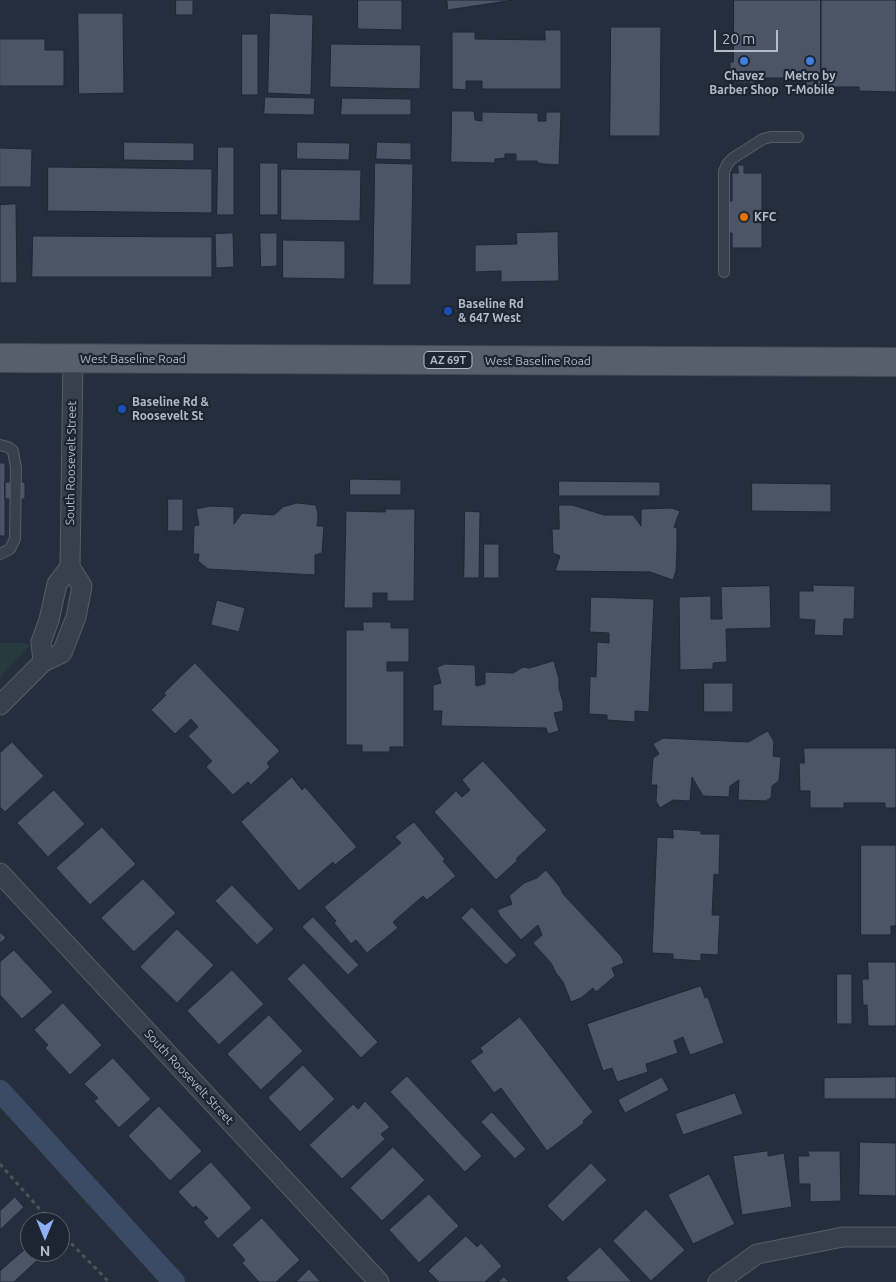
<!DOCTYPE html>
<style>
body{margin:0}
#map{position:relative;width:896px;height:1282px;overflow:hidden;background:#252e3d;font-family:Ubuntu,sans-serif}
canvas{display:block}
.north{position:absolute;left:20px;top:1212px;width:50px;height:50px;box-sizing:border-box;background:#1d2532;border:1px solid #59616e;border-radius:50%;rotate:180deg;font-size:14px;font-weight:700;line-height:20px;text-align:center;color:#b4bbc8}
.north::after{content:'';display:block;margin:auto;width:18px;height:22px;background:#8db1f4;clip-path:polygon(50% 0,100% 100%,50% 72%,0 100%)}
.scale{position:absolute;left:714px;top:30px;width:64px;height:22px;box-sizing:border-box;border:2px solid #b4bbc8;border-top:0;padding-left:6px;font-size:15px;line-height:18px;white-space:nowrap;color:#b4bbc8;-webkit-text-stroke:4px #1d2532;paint-order:stroke}
</style>
<div id="map">
<canvas width="896" height="1282"></canvas>
<div class="north">N</div>
<div class="scale">20 m</div>
</div>
<script>
const c = document.querySelector('canvas').getContext('2d');
c.lineJoin = 'round';
function fillPath(path, color) { c.fillStyle = color; c.fill(path, 'evenodd'); }
function strokePath(path, color, width, dash) { c.strokeStyle = color; c.lineWidth = width; c.lineCap = dash ? 'butt' : 'round'; c.setLineDash(dash || []); c.stroke(path); }
function drawText(font, color, halo, rows, align = 'center') {
  c.font = font + ' Ubuntu,sans-serif'; c.lineWidth = 4.5; c.setLineDash([]); c.textBaseline = 'middle'; c.strokeStyle = halo; c.fillStyle = color; for (const [text, x, y, turn = 0] of rows) {
    c.save(); c.translate(x, y); c.rotate((+turn || 0) * Math.PI / 180); c.textAlign = isNaN(turn) ? turn : align; if (halo) c.strokeText(text, 0, 0); c.fillText(text, 0, 0); c.restore();
  }
}
fillPath(new Path2D(`
 M0 643H22L31 645 0 677Z`), '#273a3e');
strokePath(new Path2D(`
 M0 1091 174 1282`), '#3b4b65', 22);
const building = new Path2D(`
 M176 0H193V15H176Z
 M358 0H402V30L358 29Z
 M447 0H514L448 10Z
 M734 0H821V87H806V78H755V83H733V75H730V62H733Z
 M821 0H896V92L859 91V87H821Z
 M78 13H123L124 93 79 94Z
 M270 13 313 15 311 95 268 93Z
 M611 27H661L660 136H610Z
 M545 30H561V89H482V81H466V90L452 89V32H475V39L545 40Z
 M242 34H258V95H242Z
 M0 39H45V50H64V86H0Z
 M331 44 421 45 420 89 330 87Z
 M265 97 315 98 314 115 264 114Z
 M342 98 411 99V115H341Z
 M452 111H474L475 120 482 121V112L538 113V121H546V112H561L559 165 544 164 538 163 537 161H516V154H505V158L495 159V163L451 162Z
 M124 142 194 143V161L124 160Z
 M297 142 350 143 349 160 297 159Z
 M377 142 411 143V160L376 159Z
 M218 147H234V215H217Z
 M0 148 32 149 31 187H0Z
 M260 163H278V215H260Z
 M375 163 413 164 411 285H373Z
 M738 165H744V173H762V248H732V233H727V201H732V173H738Z
 M48 167 212 169V213L48 211Z
 M281 169 361 170 360 221 281 220Z
 M16 204 17 283H0V205Z
 M558 232 559 281 501 282V271L475 272V245L517 244 516 233Z
 M233 233 234 267 216 268 215 234Z
 M260 233H277V266L261 267Z
 M33 236 212 237V277H32Z
 M283 240 345 241V279L283 278Z
 M0 463H5V536H0Z
 M350 479 401 480V495H350Z
 M559 481 660 482V496H559Z
 M5 482H25V499H5Z
 M752 483 831 484V512L752 511Z
 M168 499H183V531H168Z
 M297 503 316 505 318 514 317 526H324L322 553 315 555V575L208 569 198 561 199 554H193L194 526 199 525 196 509 210 506 234 507V524L242 513 274 515 283 507Z
 M559 505H572L604 515H633L641 526V509L672 508 680 511 674 527 677 528V549L676 571 673 580 650 572 555 571 560 556 553 553 552 529H559Z
 M385 509H415L414 601H387V593H373V608H344L346 511 385 512Z
 M465 511 480 512 479 578H464Z
 M484 544H499V578H484Z
 M813 585 855 586 854 619H844L843 636 814 635 815 620 799 619V591H813Z
 M770 586 771 628 726 629 727 662 713 663V669L680 670 679 597 711 596V619H722L721 587Z
 M591 597 654 599 649 712 635 711V722L607 720V715L589 714 590 676 596 677 597 642 609 643V633L590 632Z
 M217 600 245 608 239 632 211 625Z
 M363 622H391V628H409V662H387V671H404V747H390V752H362V745H346V630H363Z
 M554 661 559 679V689L563 702V711L554 713 559 731 548 734 546 728 441 726 442 711H433V685L441 683 437 667 445 664 475 665 476 686 485 684V672L513 673 523 667 529 668Z
 M195 663 280 751 267 763 270 767 251 785 248 782 233 795 206 767 212 761 188 736 198 727 191 719 175 734 151 710 166 695 164 693Z
 M704 683H733V712H704Z
 M768 731 774 742 773 756 781 757 779 781 772 786 771 798 765 801 738 800 739 780 730 786 729 797 703 796 692 777 690 801 673 800 660 808 656 801 657 785H651L653 758 659 754 653 744 663 738 748 742Z
 M12 742 44 776 5 812 0 807V753Z
 M804 748H896V808H885V803H844V808H810V791H800L799 763H804Z
 M483 761 547 830 516 859 518 860 496 880 434 812 456 791 462 797 470 790 462 780Z
 M292 777 302 790 305 787 357 847 335 865 333 862 299 891 241 822Z
 M54 790 85 824 48 857 17 823Z
 M414 822 445 859 443 861 456 876 427 900 423 896 393 922 398 928 367 953 356 940 351 944 334 923 336 921 324 907 401 843 395 837Z
 M102 827 136 864 90 905 56 868Z
 M673 829 701 831V834H720L719 875 714 874 712 915H720L718 955 701 954V961L673 959V954L652 953 657 837 673 838Z
 M861 845H896V926H891V935H861Z
 M546 870 560 887 563 894 621 956 624 963 612 968 615 976 596 992 593 988 581 998 571 1002 563 982 556 973 551 963 533 943 542 935 538 925 521 940 500 916 497 910 512 904 509 896 524 883 537 878Z
 M143 879 176 913 134 952 101 918Z
 M232 885 274 929 257 945 215 901Z
 M472 907 517 955 506 965 461 918Z
 M313 917 359 965 348 975 302 927Z
 M177 929 214 965 177 1003 140 967Z
 M0 932 6 938 0 943Z
 M14 950 53 992 22 1019 0 995V962Z
 M868 962H896V1026H868L867 1005H863L862 979H868Z
 M304 963 378 1042 361 1058 287 979Z
 M232 970 264 1004 219 1045 187 1011Z
 M837 974H852V1024H837Z
 M701 986 705 998 708 997 724 1043 690 1055 683 1037 674 1041 678 1053 646 1064 648 1072 617 1082 612 1068 603 1071 587 1024Z
 M63 1003 102 1045 70 1075 45 1048 48 1045 34 1030Z
 M269 1015 303 1051 261 1090 227 1054Z
 M520 1017 593 1112 583 1121 584 1123 547 1151 501 1088 494 1093 470 1061 483 1052 480 1048Z
 M113 1058 151 1099 119 1128 94 1101 98 1098 84 1084Z
 M303 1065 335 1099 300 1132 268 1098Z
 M407 1076 482 1156 465 1172 390 1092Z
 M662 1077 669 1090 625 1113 618 1100Z
 M896 1077V1099H824V1078Z
 M735 1093 743 1114 683 1135 675 1114Z
 M365 1101 390 1127 381 1134 385 1139 342 1179 309 1145 353 1104 358 1109Z
 M159 1106 202 1151 170 1181 128 1136Z
 M492 1112 526 1149 515 1159 481 1122Z
 M860 1142 896 1143V1196L859 1195Z
 M393 1147 425 1180 382 1221 350 1188Z
 M768 1151V1156L784 1153 792 1207 742 1215 733 1156Z
 M808 1151H840L841 1201 810 1202V1184H799L798 1156H809Z
 M211 1162 252 1208 218 1239 203 1222 208 1218 196 1206 193 1208 178 1192Z
 M591 1163 607 1180 563 1222 547 1206Z
 M709 1174 735 1224 693 1244 668 1195Z
 M429 1194 459 1226 419 1263 389 1230Z
 M15 1197 24 1207 0 1230V1211Z
 M646 1209 685 1250 651 1281 613 1241Z
 M262 1218 300 1260 276 1282H259L242 1263 245 1260 232 1245Z
 M466 1236 477 1247 481 1243 502 1266 485 1282H439L428 1271Z
 M30 1245V1252H46L14 1282H0V1271Z
 M600 1247 632 1282H569L566 1278Z
 M309 1269 321 1282H296Z
 M504 1277 509 1282H498Z`);
fillPath(building, '#4b5565');
strokePath(building, '#1f2734', 1);
const service = new Path2D(`
 M724 272V171L728 163 733 158 763 139 771 137H798
 M0 445 8 447 13 451 16 468 15 539 10 549 0 554`);
const minor = new Path2D(`
 M43 662 41 642 49 620 57 584 70 567
 M0 705 43 662 62 653 76 617 82 586 70 567 73 359
 M0 873 379 1282
 M718 1282 757 1254 843 1237H896`);
const primary = new Path2D(`
 M0 358 896 362`);
strokePath(service, '#565e6b', 12);
strokePath(minor, '#565e6b', 21);
strokePath(primary, '#414956', 30);
strokePath(new Path2D(`
 M0 1164 51 1222
 M60 1232 109 1282`), '#45575b', 3, [4, 4]);
strokePath(service, '#38404d', 10);
strokePath(minor, '#38404d', 19);
strokePath(primary, '#575f6d', 28);
for (const [x, y, r, color] of [
 [744,61,5,"#3f7fe0"],
 [810,61,5,"#3f7fe0"],
 [744,217,5,"#e8710a"],
 [448,311,5,"#1a4fb4"],
 [122,409,5,"#1a4fb4"]
]) { const dot = new Path2D(); dot.arc(x, y, r, 0, 2 * Math.PI); c.fillStyle = color; c.fill(dot); strokePath(dot, '#1d2532', 2); }
for (const [x, y, w] of [
 [448,360,48]
]) { const box = new Path2D(); box.roundRect(x - w / 2, y - 8.5, w, 17, 4); c.fillStyle = '#1d2532'; c.fill(box); strokePath(box, '#b4bbc8', 1); }
drawText('bold 11px', '#b4bbc8', null, [
 ["AZ 69T",448,360]
]);
drawText('bold 12px', '#b4bbc8', '#1d2532', [
 ["Chavez",744,76,"center"],
 ["Barber Shop",744,90,"center"],
 ["Metro by",810,76,"center"],
 ["T-Mobile",810,90,"center"],
 ["KFC",754,217],
 ["Baseline Rd",458,304],
 ["& 647 West",458,318],
 ["Baseline Rd &",132,402],
 ["Roosevelt St",132,416]
], 'left');
drawText('12px', '#b4bbc8', '#1d2532', [
 ["West Baseline Road",133,359],
 ["West Baseline Road",538,361],
 ["South Roosevelt Street",71,463,-89],
 ["South Roosevelt Street",189,1077,47]
]);
</script>
